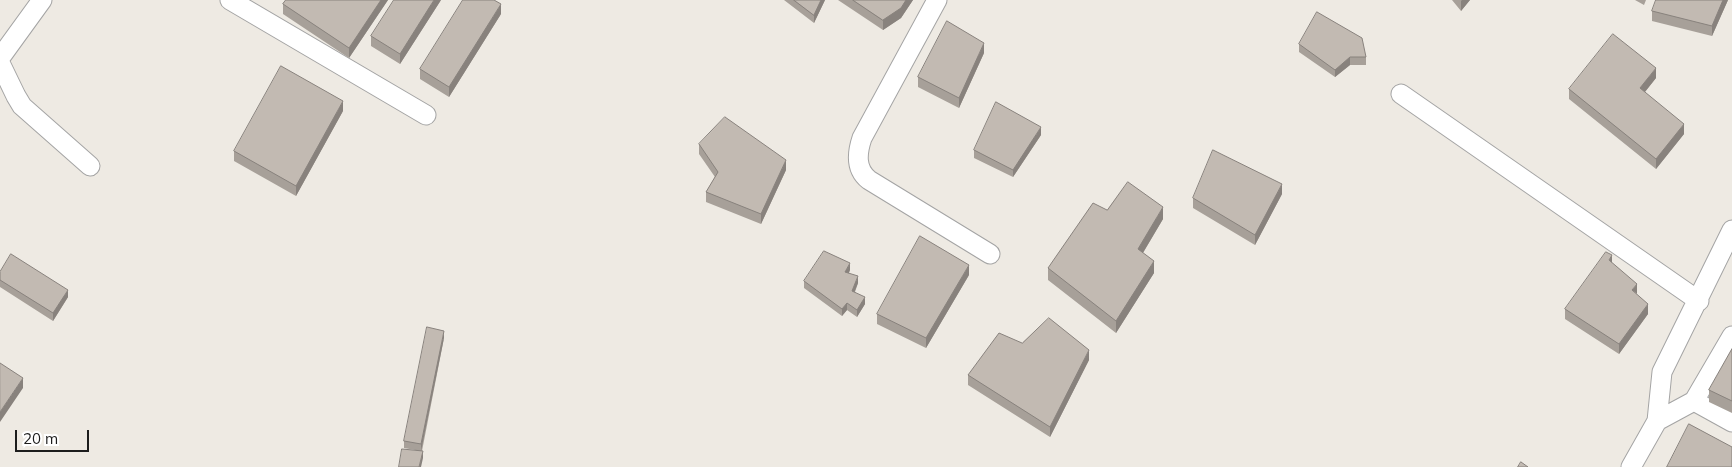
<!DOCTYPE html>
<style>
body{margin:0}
#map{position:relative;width:1732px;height:467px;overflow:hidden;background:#eeeae3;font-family:Mulish,sans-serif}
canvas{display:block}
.scale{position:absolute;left:15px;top:430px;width:74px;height:22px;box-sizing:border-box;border:2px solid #1d1d1d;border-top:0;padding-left:6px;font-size:15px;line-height:18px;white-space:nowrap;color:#1d1d1d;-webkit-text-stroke:4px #fff;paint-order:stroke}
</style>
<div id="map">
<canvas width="1732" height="467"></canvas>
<div class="scale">20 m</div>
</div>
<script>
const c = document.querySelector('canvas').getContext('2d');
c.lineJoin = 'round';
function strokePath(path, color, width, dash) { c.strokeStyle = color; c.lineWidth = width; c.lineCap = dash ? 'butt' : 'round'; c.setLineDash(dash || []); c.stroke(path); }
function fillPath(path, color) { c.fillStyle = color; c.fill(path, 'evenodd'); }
const minor = new Path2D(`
 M230 0 426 115
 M937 0 862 138C857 153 855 169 869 180L990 254
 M0 58 42 0
 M0 63 16 96 22 106 90 166
 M1401 94 1699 301
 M1694 401 1732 422
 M1657 421 1694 401 1732 336
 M1631 467 1657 421 1662 372 1732 230`);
strokePath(minor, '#a4a4a4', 21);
strokePath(minor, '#fff', 19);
fillPath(new Path2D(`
 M286 0H388L349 58 283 14V4Z
 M441 0 400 64 371 46V36Z
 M784 0H825L814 23Z
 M838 0H913L901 18 883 30Z
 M1452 0H1470L1461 11Z
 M1635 0H1646L1644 5Z
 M1728 0 1712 36 1652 21V11Z
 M501 14 449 97 420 79V69Z
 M1299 44 1366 57V65H1350L1335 77 1299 52Z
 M984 53 959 108 918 87V77Z
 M1656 78 1645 92 1684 134 1656 169 1569 99V89Z
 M343 111 296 196 234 161V151Z
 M1041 135 1013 177 974 158V150Z
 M699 144 786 170 761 224 706 202V192L715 177 699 154Z
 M1282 194 1255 245 1193 208V198Z
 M1107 210 1163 219 1143 253 1154 273 1116 333 1048 280V268Z
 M1612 263 1637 295 1648 314 1619 354 1565 319V309Z
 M850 270 849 273 858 283 855 292 865 304 857 317 847 310 842 316 804 288V281Z
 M0 272 68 297 53 321 0 287Z
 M969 275 926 348 877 324V314Z
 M444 338 422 451 423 458 415 450 404 448V441Z
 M1022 343 1089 360 1050 437 968 385V375Z
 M1732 349V413L1709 402V390Z`), '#a7a099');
fillPath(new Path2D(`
 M381 0H388L349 58V48Z
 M434 0H441L400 64V54Z
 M821 0H825L814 23V15Z
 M906 0H913L901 18 883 30V20Z
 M1462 0H1470L1461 11V1Z
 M1723 0H1728L1712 36V26Z
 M501 4V14L449 97V87Z
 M984 43V53L959 108V98Z
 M1350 57V65L1335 77V70Z
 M1656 68V78L1640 98V88Z
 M343 101V111L296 196V186Z
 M1684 124V134L1656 169V159Z
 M1041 127V135L1013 177V170Z
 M786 160V170L761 224V214Z
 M1282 184V194L1255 245V235Z
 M1163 207V219L1138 261V249Z
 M1612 255V265L1609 260Z
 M1154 261V273L1116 333V321Z
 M850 263V270L845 280V272Z
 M969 265V275L926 348V338Z
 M858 276V283L852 298V291Z
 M1637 284V294L1632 290Z
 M68 290V297L53 321V313Z
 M865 297V304L857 317V310Z
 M847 303V310L842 316V309Z
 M1648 304V314L1619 354V344Z
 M444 331V338L421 451V444Z
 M1089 350V360L1050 437V427Z
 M23 378V388L0 422V412Z
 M423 451V458L421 467H419Z`), '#88827d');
const building = new Path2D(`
 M286 0H381L349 48 283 4Z
 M394 0H434L400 54 371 36Z
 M463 0H494L501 4 449 87 420 69Z
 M794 0H821L814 15Z
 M853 0H906L901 8 883 20Z
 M1656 0H1723L1712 26 1652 11Z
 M1317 12 1362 38 1366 57H1350L1335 70 1299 44Z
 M947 21 984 43 959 98 918 77Z
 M1613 34 1656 68 1640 88 1684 124 1656 159 1569 89Z
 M281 66 343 101 296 186 234 151Z
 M996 102 1041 127 1013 170 974 150Z
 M725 117 786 160 761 214 706 192 718 172 699 144Z
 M1213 150 1282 184 1255 235 1193 198Z
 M1128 182 1163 207 1138 249 1154 261 1116 321 1048 268 1093 203 1107 210Z
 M920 236 969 265 926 338 877 314Z
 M824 251 850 263 845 272 858 276 852 291 865 297 857 310 847 303 842 309 804 281Z
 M1606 252 1612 255 1609 260 1637 284 1632 290 1648 304 1619 344 1565 309Z
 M11 254 68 290 53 313 0 280V272Z
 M1049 318 1089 350 1050 427 968 375 999 333 1022 343Z
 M427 327 444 331 421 444 404 441Z
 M1732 349V401L1709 390Z
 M0 363 23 378 0 412Z
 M1689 424 1732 447V467H1667Z
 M402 449 423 451 419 467H399Z
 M1521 462 1528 467H1518Z`);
fillPath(building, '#c2bab2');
strokePath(building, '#88827d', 1);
</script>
